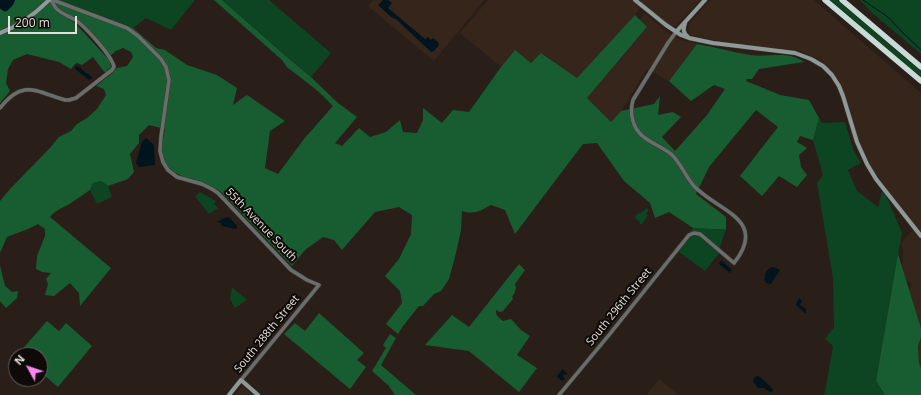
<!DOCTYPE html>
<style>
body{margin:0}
#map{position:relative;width:921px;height:395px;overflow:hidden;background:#291f18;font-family:"Open Sans",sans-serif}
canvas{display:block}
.north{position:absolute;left:8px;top:347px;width:40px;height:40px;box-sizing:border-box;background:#0e0a07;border:1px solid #655f5c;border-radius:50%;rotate:310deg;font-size:11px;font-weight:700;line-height:16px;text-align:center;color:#e7dfdb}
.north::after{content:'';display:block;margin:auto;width:14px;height:18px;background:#f589ef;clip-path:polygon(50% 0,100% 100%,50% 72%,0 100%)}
.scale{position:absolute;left:8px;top:16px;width:69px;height:18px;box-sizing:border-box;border:2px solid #e7dfdb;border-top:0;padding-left:5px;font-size:12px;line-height:14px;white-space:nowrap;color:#e7dfdb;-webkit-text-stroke:3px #0e0a07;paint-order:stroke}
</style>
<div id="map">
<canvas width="921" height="395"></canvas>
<div class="north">N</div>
<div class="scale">200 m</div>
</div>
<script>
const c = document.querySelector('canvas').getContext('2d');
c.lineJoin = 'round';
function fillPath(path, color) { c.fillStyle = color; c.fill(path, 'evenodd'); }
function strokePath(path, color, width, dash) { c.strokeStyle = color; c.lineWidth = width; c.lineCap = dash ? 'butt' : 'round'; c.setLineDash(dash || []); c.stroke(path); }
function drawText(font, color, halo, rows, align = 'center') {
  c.font = font + ' "Open Sans",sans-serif'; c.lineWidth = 4; c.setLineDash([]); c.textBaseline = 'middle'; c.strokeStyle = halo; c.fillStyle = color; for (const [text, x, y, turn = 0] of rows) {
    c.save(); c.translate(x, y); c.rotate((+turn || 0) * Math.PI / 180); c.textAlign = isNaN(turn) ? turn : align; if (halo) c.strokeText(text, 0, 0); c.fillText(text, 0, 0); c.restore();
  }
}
fillPath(new Path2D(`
 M373 0H484L434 61 368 6Z
 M488 0H700L676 26H670L643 4 635 15 577 78 542 53 531 63 515 50 501 67 460 33Z
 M711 0H814L921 93V328L909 290 912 284 902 276 903 249 900 244 916 226 870 167 862 150 838 80 826 65 819 59 796 50 760 47 702 38 689 34 688 25 708 2Z
 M645 14 667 32 681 40 697 44 669 81 647 69 621 111 611 122 587 98 647 28 639 20Z
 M921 337V368L919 363 918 346Z
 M659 379 679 395H646Z
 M242 387H244L253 395H234Z`), '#35251b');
fillPath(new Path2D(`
 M60 0H195L171 30 146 18 133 28Z
 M222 0H269L331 53 311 77Z
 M830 0H837L921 71V77Z
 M860 0H921V54L870 11Z
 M819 118 822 123 845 122 853 149 861 163 848 170 857 191 878 207 883 188 902 233 876 381 885 395H823L825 392 833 346 825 339 834 327 833 278 817 183 823 175 813 140Z
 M101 181 108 186 112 197 97 204 90 190 93 183Z
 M200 192 216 201 214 204 218 208 209 214 195 196Z
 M646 208 649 210 646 214 648 215 642 224H640V222L635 218C636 213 639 214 643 211 644 211 645 209 646 208Z
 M693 228 710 229H726L719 250 721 251 705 271 675 249Z
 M232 287 247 300 235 308 230 299Z`), '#0d4422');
fillPath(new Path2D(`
 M15 0H60L133 28 156 48 165 50 187 65 217 75 237 88 233 105 247 95 285 121 270 131 265 168 278 174 304 139 333 106 319 92 287 67 282 60 214 0H222L286 56 312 78 338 103 357 117 335 143 342 146 359 128 370 137 386 132 400 120 403 132 417 133 423 120V108L442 123 453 110 469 112 501 67 515 50 531 63 541 53 577 78 635 15 647 27 587 98 611 122 621 111 654 104 660 96 658 115 673 112 681 117 662 137 675 151 707 115 725 89 714 85 691 101 669 81 697 44C715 47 732 52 750 55 769 58 787 50 804 62L759 69 752 79H747L746 81 780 95 809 100 819 118 813 140 800 136 797 142 807 148 799 155 801 167 807 175 797 187 779 176 762 196 740 176 778 127 756 110 709 167 696 194 726 217V229H710L693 228 669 212 655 218 650 203 624 181 597 143 583 144 515 234 505 210 491 205C480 211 474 215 462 211L461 230 456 253 449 279 441 291 434 294 423 306H419L403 326 398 334 386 324 402 303 400 291 385 276 399 259 411 234 412 215 399 207 375 212 342 250 334 240 323 237 305 250 292 266 220 191 199 181 184 177 174 172 166 165 161 149 165 129 149 125 139 135V143L130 154 134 172 128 179 108 186 101 181 93 183 90 190C85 193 80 197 74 201 66 207 56 209 50 217L111 268 80 306 79 293 70 283 54 296 45 295 48 284 46 279 51 273 42 272 36 269 37 256 45 236V229L38 224 28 229 7 237 0 253V201L10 189 49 149 59 137 71 131 77 124 87 118 97 109 106 95 104 89 96 86 110 75 117 68 127 66 133 57 131 52 123 48 116 51 110 56 103 45 83 24 67 18 75 23 110 61 111 67 105 73 93 57 82 65 77 63 75 64 71 69 59 62 27 54 13 60 8 69 6 83 10 91 0 103V9L5 12Z
 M898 254 921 328V337L918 346 919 363 921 368V395H885L876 381Z
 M519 264 525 270 515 284 516 288 514 294 512 297 513 299 503 311 500 312 496 310C495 315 499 318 503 321L511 319 521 330 530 336 517 355 537 368 519 392 469 351 425 345 452 315 469 327Z
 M0 265 5 286 12 292 18 291 17 298 6 308 0 301Z
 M319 313 364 353 357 360 366 367 350 389 284 334 295 323 305 331Z
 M47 321 59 331 66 323 92 346 58 387 40 372V355H21L19 353Z
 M390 334 396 338 381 365 416 395H395L388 385 372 371 386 348 383 345Z`), '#185d31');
fillPath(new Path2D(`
 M0 0H15L13 5 7 11H4L0 8Z
 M383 0H388L392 3 388 8 425 39 428 37 431 40 433 38 438 42 439 45 434 51 431 52 396 19 391 17 378 5Z
 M76 66 80 67C82 72 90 74 93 78L89 80 75 69V68Z
 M146 138 154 145 155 165 139 167 136 163 142 142Z
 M229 217 237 226V228L236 229 222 226 221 223 217 222 224 218Z
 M720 261H722L732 270 730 273 719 264Z
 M772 267 776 268 780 270 771 284 766 283 764 279 765 278V275L767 270Z
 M799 298 802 301 800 304V305L806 309V313H805L796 305 797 302Z
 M563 369 568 374 563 375V376L565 379 562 381 557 377V376L562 370Z
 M757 376 760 377 773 389 772 392H770L764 388H758L753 382 754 378Z`), '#00141d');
strokePath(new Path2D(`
 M863 0 888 17 903 33 921 50`), '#00141d', 1);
const tertiary = new Path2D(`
 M53 0 127 28 138 36 161 59 166 67 169 80 161 137 160 151 163 162 168 170 177 177 202 184 212 189 218 193 291 270 307 280 319 285 241 380
 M0 108C23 78 36 92 65 100H69L76 98 112 70 114 67C112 56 87 29 77 21 71 17 64 15 58 10 55 8 53 3 51 0
 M559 395 609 335 689 235 694 233 700 234 734 263C769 219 717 211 694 186 685 176 681 163 671 154 657 143 638 140 633 121 631 114 631 107 633 100L668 43 676 32`);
const secondary = new Path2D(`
 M635 0 666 25 681 35 689 38 713 43 795 53 811 59 823 66 832 75 839 86 843 96 857 142 867 164 876 179 921 236
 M685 23C683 29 683 33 688 37
 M676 32 705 0
 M0 33C19 26 35 14 49 0
 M229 395 241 380 258 395`);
const motorway = new Path2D(`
 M825 0 921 81
 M842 0 921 67`);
strokePath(tertiary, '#443a33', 4.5);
strokePath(secondary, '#443a33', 5);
strokePath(motorway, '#443a33', 6);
strokePath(tertiary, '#676e6c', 3.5);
strokePath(secondary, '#8e9a97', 4);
strokePath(motorway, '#c8dbd6', 5.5);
drawText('11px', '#e7dfdb', '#0e0a07', [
 ["55th Avenue South",261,225,46],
 ["South 296th Street",619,307,-51],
 ["South 288th Street",267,334,-51]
]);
</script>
